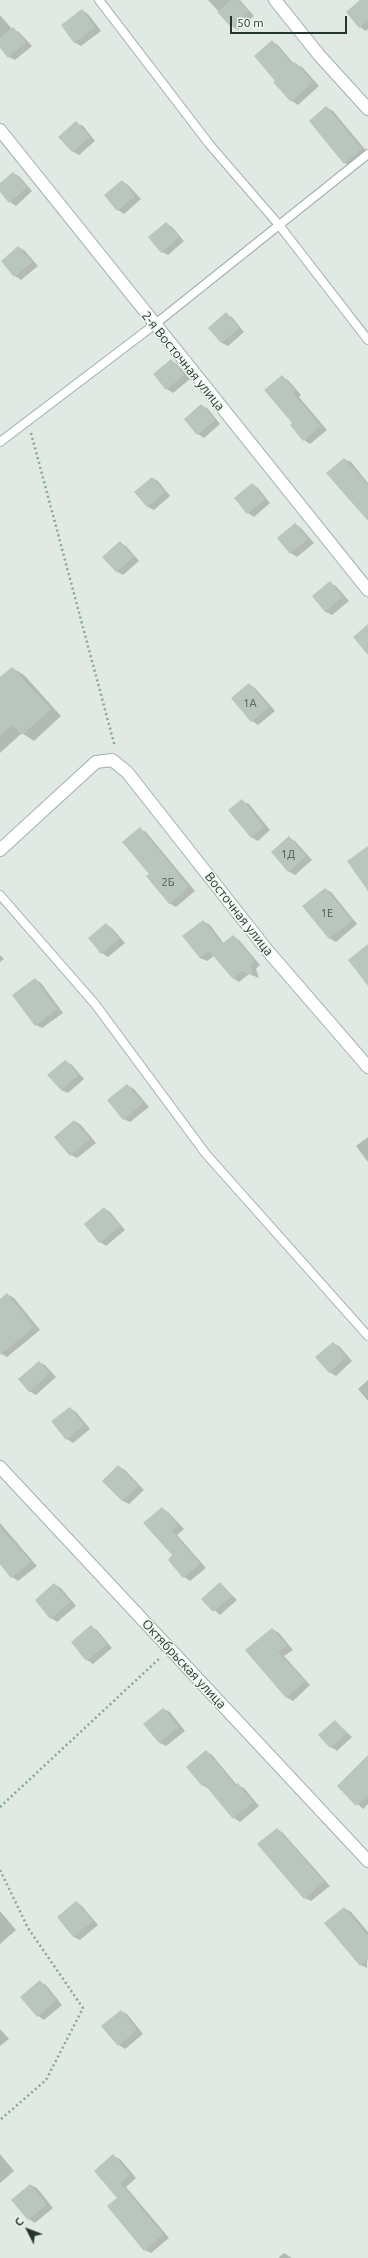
<!DOCTYPE html>
<meta charset="utf-8">
<style>
body{margin:0}
#map{position:relative;width:368px;height:2258px;overflow:hidden;background:#e0e9e3;font-family:Ubuntu,sans-serif}
canvas{display:block}
.north{position:absolute;left:8px;top:2210px;width:40px;height:40px;-webkit-text-stroke:3px #f0f6f1;paint-order:stroke;rotate:312deg;font-size:11px;font-weight:700;line-height:16px;text-align:center;color:#23372d}
.north::after{content:'';display:block;margin:auto;width:14px;height:18px;background:#23372d;clip-path:polygon(50% 0,100% 100%,50% 72%,0 100%)}
.scale{position:absolute;left:230px;top:16px;width:117px;height:18px;box-sizing:border-box;border:2px solid #23372d;border-top:0;padding-left:5px;font-size:12px;line-height:14px;white-space:nowrap;color:#23372d;-webkit-text-stroke:3px #f0f6f1;paint-order:stroke}
</style>
<div id="map">
<canvas width="368" height="2258"></canvas>
<div class="north">С</div>
<div class="scale">50 m</div>
</div>
<script>
const c = document.querySelector('canvas').getContext('2d');
c.lineJoin = 'round';
function fillPath(path, color) { c.fillStyle = color; c.fill(path, 'evenodd'); }
function strokePath(path, color, width, dash) { c.strokeStyle = color; c.lineWidth = width; c.lineCap = dash ? 'butt' : 'round'; c.setLineDash(dash || []); c.stroke(path); }
function drawText(font, color, halo, rows, align = 'center') {
  c.font = font + ' Ubuntu,sans-serif'; c.lineWidth = 3; c.setLineDash([]); c.textBaseline = 'middle'; c.strokeStyle = halo; c.fillStyle = color; for (const [text, x, y, turn = 0] of rows) {
    c.save(); c.translate(x, y); c.rotate((+turn || 0) * Math.PI / 180); c.textAlign = isNaN(turn) ? turn : align; if (halo) c.strokeText(text, 0, 0); c.fillText(text, 0, 0); c.restore();
  }
}
fillPath(new Path2D(`
 M208 0H240L254 16 238 30 232 26Z
 M362 0 368 1V29L366 31 360 27Z
 M82 10 88 14 101 31 81 46 74 42Z
 M0 15 12 29 19 32 32 46 15 60 9 57 0 46Z
 M272 42 278 45 294 64 302 67 319 86 298 105 292 101 277 81Z
 M326 107 333 111 368 153 351 167 345 163Z
 M76 123 83 126 95 141 79 155 72 151Z
 M13 173 20 177 32 191 16 206 10 202 0 191V185Z
 M122 181 128 185 141 199 124 214 118 210Z
 M166 223 172 227 184 241 168 255 162 252Z
 M19 247 25 251 38 266 21 280 15 276Z
 M226 314 232 317 244 332 228 346 222 343 209 328Z
 M171 361 177 364 190 379 173 393 167 389 154 375Z
 M282 377 288 380 301 395 299 397 327 430 310 444 304 440 294 424Z
 M201 405 208 409 220 424 204 438 198 434Z
 M344 459 351 462 368 483V518Z
 M152 478 158 481 170 496 154 510 148 507 135 492Z
 M252 484 258 488 270 503 254 517 248 513Z
 M295 524 301 528 314 543 297 557 291 553Z
 M120 543 126 546 139 561 123 575 116 571Z
 M330 583 336 586 349 601 332 615 326 612 313 597Z
 M12 668 24 675 61 716 34 741 22 733 0 753V679Z
 M249 684 255 688 275 711 258 725 252 721Z
 M242 801 249 804 270 830 258 841 251 837Z
 M140 829 146 832 195 891 176 907 169 903 150 874Z
 M289 838 295 841 312 860 295 875 288 871Z
 M325 889 331 892 357 924 336 942 329 938Z
 M203 921 210 925 224 944 233 936 239 940 260 965 256 969 259 978 249 974 239 982 233 978 214 956 207 961 200 958 184 936Z
 M106 924 112 928 125 943 108 957 102 953Z
 M0 955 4 959 0 962Z
 M35 979 41 983 63 1013 42 1028 36 1025Z
 M65 1061 72 1065 84 1079 68 1093 61 1090Z
 M127 1085 134 1089 149 1107 130 1122 124 1119Z
 M75 1121 81 1125 96 1143 77 1158 71 1155Z
 M368 1137V1162L356 1146Z
 M104 1208 110 1212 125 1230 106 1246 100 1242Z
 M7 1294 14 1298 40 1330 7 1357 0 1353V1300Z
 M333 1343 340 1347 352 1361 336 1376 329 1372Z
 M39 1362 45 1365 56 1377 36 1395 29 1391Z
 M368 1380V1401L358 1389Z
 M70 1408 76 1412 90 1429 73 1443 67 1439Z
 M118 1466 125 1470 144 1490 129 1504 123 1501 103 1481Z
 M162 1508 168 1512 184 1529 177 1535 206 1568 190 1581 184 1577 169 1560 174 1556Z
 M0 1523 37 1566 18 1581 12 1577 0 1564Z
 M220 1583 237 1600 220 1615 202 1599Z
 M54 1584 61 1588 76 1606 57 1622 51 1618Z
 M91 1627 97 1630 112 1648 93 1664 87 1660 72 1642Z
 M272 1629 279 1633 293 1650 284 1656 310 1685 293 1701 286 1697Z
 M163 1709 170 1712 185 1731 166 1746 160 1743 145 1724Z
 M335 1721 352 1737 337 1751 331 1747Z
 M206 1751 212 1755 237 1785 244 1788 259 1806 240 1822 234 1818 209 1789 202 1785Z
 M368 1765V1804L363 1809 338 1786Z
 M277 1829 283 1833 330 1886 311 1901 305 1898Z
 M76 1902 82 1906 98 1925 80 1940 74 1937 58 1917Z
 M344 1908 351 1912 368 1932 367 1968 361 1965Z
 M0 1911 16 1930 0 1944Z
 M40 1982 46 1985 62 2005 44 2020 38 2016Z
 M121 2011 127 2014 143 2034 125 2049 119 2045Z
 M0 2029 9 2039 0 2046Z
 M0 2154 14 2171 0 2183Z
 M113 2156 120 2159 136 2178 126 2187 169 2238 151 2253 145 2250 118 2198Z
 M31 2185 37 2188 53 2208 35 2223 29 2219Z
 M284 2253 292 2258H278Z`), '#0003');
fillPath(new Path2D(`
 M231 0H238L249 12 231 27 217 12Z
 M360 0H368V20L359 28 346 12Z
 M82 9 95 27 74 43 61 25Z
 M13 27 26 42 8 58 0 48V38Z
 M272 40 293 65 295 62 313 82 291 102 273 82 275 81 254 56Z
 M326 106 362 149 344 164 309 121Z
 M76 121 90 137 72 152 58 137Z
 M13 172 27 187 9 203 0 192V183Z
 M122 180 135 196 117 211 104 195Z
 M166 222 179 237 161 253 148 237Z
 M18 246 32 262 14 277 1 261Z
 M226 312 239 328 221 343 208 328Z
 M171 359 184 375 166 390 153 374Z
 M282 375 295 391 293 393 321 426 303 441 290 425 292 423 264 390Z
 M201 404 215 420 197 435 184 419Z
 M344 458 368 485V521L326 473Z
 M152 477 165 492 147 507 134 492Z
 M252 483 265 499 247 514 234 498Z
 M295 523 308 539 290 554 277 538Z
 M120 541 134 557 116 572 102 557Z
 M330 581 343 597 325 612 312 596Z
 M368 624V655L353 637Z
 M12 667 51 709 22 735 13 725 0 736V677Z
 M249 683 269 707 251 722 231 698Z
 M242 799 264 827 251 838 228 810Z
 M140 827 189 887 169 904 146 876 149 874 122 842Z
 M289 836 306 856 288 872 271 852Z
 M368 846V891L347 861Z
 M325 888 352 920 329 939 302 906Z
 M203 920 222 944 233 935 255 961 250 965 253 976 242 971 233 979 209 951 200 958 182 936Z
 M106 923 119 939 101 954 88 938Z
 M368 944V986L348 960Z
 M35 978 57 1009 35 1026 12 995Z
 M65 1060 79 1075 61 1090 47 1075Z
 M127 1084 143 1103 123 1120 107 1100Z
 M74 1120 90 1139 70 1156 54 1137Z
 M104 1207 120 1226 99 1243 84 1224Z
 M7 1293 34 1327 0 1355V1299Z
 M333 1342 346 1357 329 1373 315 1357Z
 M39 1361 50 1373 29 1392 18 1379Z
 M70 1407 84 1425 66 1440 51 1421Z
 M118 1465 138 1486 122 1501 102 1481Z
 M162 1507 178 1525 172 1531 200 1564 183 1578 168 1560 172 1555 143 1523Z
 M0 1527 31 1562 11 1578 0 1564Z
 M220 1582 232 1596 213 1612 201 1599Z
 M54 1583 70 1602 50 1619 35 1600Z
 M91 1625 107 1644 86 1661 71 1642Z
 M272 1628 287 1646 278 1652 305 1681 286 1698 245 1650Z
 M163 1708 179 1727 159 1743 143 1724Z
 M335 1720 347 1733 330 1748 318 1735Z
 M206 1750 235 1785 238 1783 253 1802 233 1819 204 1784 202 1786 186 1767Z
 M368 1755V1795L356 1806 337 1786Z
 M277 1828 324 1882 304 1899 257 1844Z
 M76 1901 93 1921 73 1937 57 1917Z
 M344 1907 368 1936V1959L360 1966 324 1923Z
 M40 1980 56 2001 37 2017 20 1997Z
 M121 2010 137 2030 118 2046 101 2026Z
 M113 2154 130 2174 120 2183 163 2234 144 2251 107 2206 117 2198 94 2171Z
 M30 2184 47 2204 28 2220 11 2200Z`), '#b8c6be');
const lane = new Path2D(`
 M99 0 210 145 279 225 368 340
 M0 442 154 325 368 154
 M0 895 95 1004 206 1154 368 1336`);
const street = new Path2D(`
 M275 0 319 55 368 109
 M0 130 368 590
 M0 850 96 762 112 760 127 772 267 950 368 1067
 M0 1467 368 1861`);
strokePath(lane, '#a4b0a9', 10);
strokePath(street, '#a4b0a9', 14);
strokePath(new Path2D(`
 M31 433 115 747
 M0 1807 161 1657
 M0 1870 28 1928 83 2008 46 2080 0 2120`), '#84a896', 2.5, [2, 3]);
strokePath(lane, '#fff', 8);
strokePath(street, '#fff', 12);
drawText('11px', '#485b51', null, [
 ["1А",250,703],
 ["1Д",288,854],
 ["2Б",168,882],
 ["1Е",327,913]
]);
drawText('13px', '#23372d', '#f0f6f1', [
 ["2-я Восточная улица",183,361,51],
 ["Восточная улица",239,914,52],
 ["Октябрьская улица",184,1664,47]
]);
</script>
